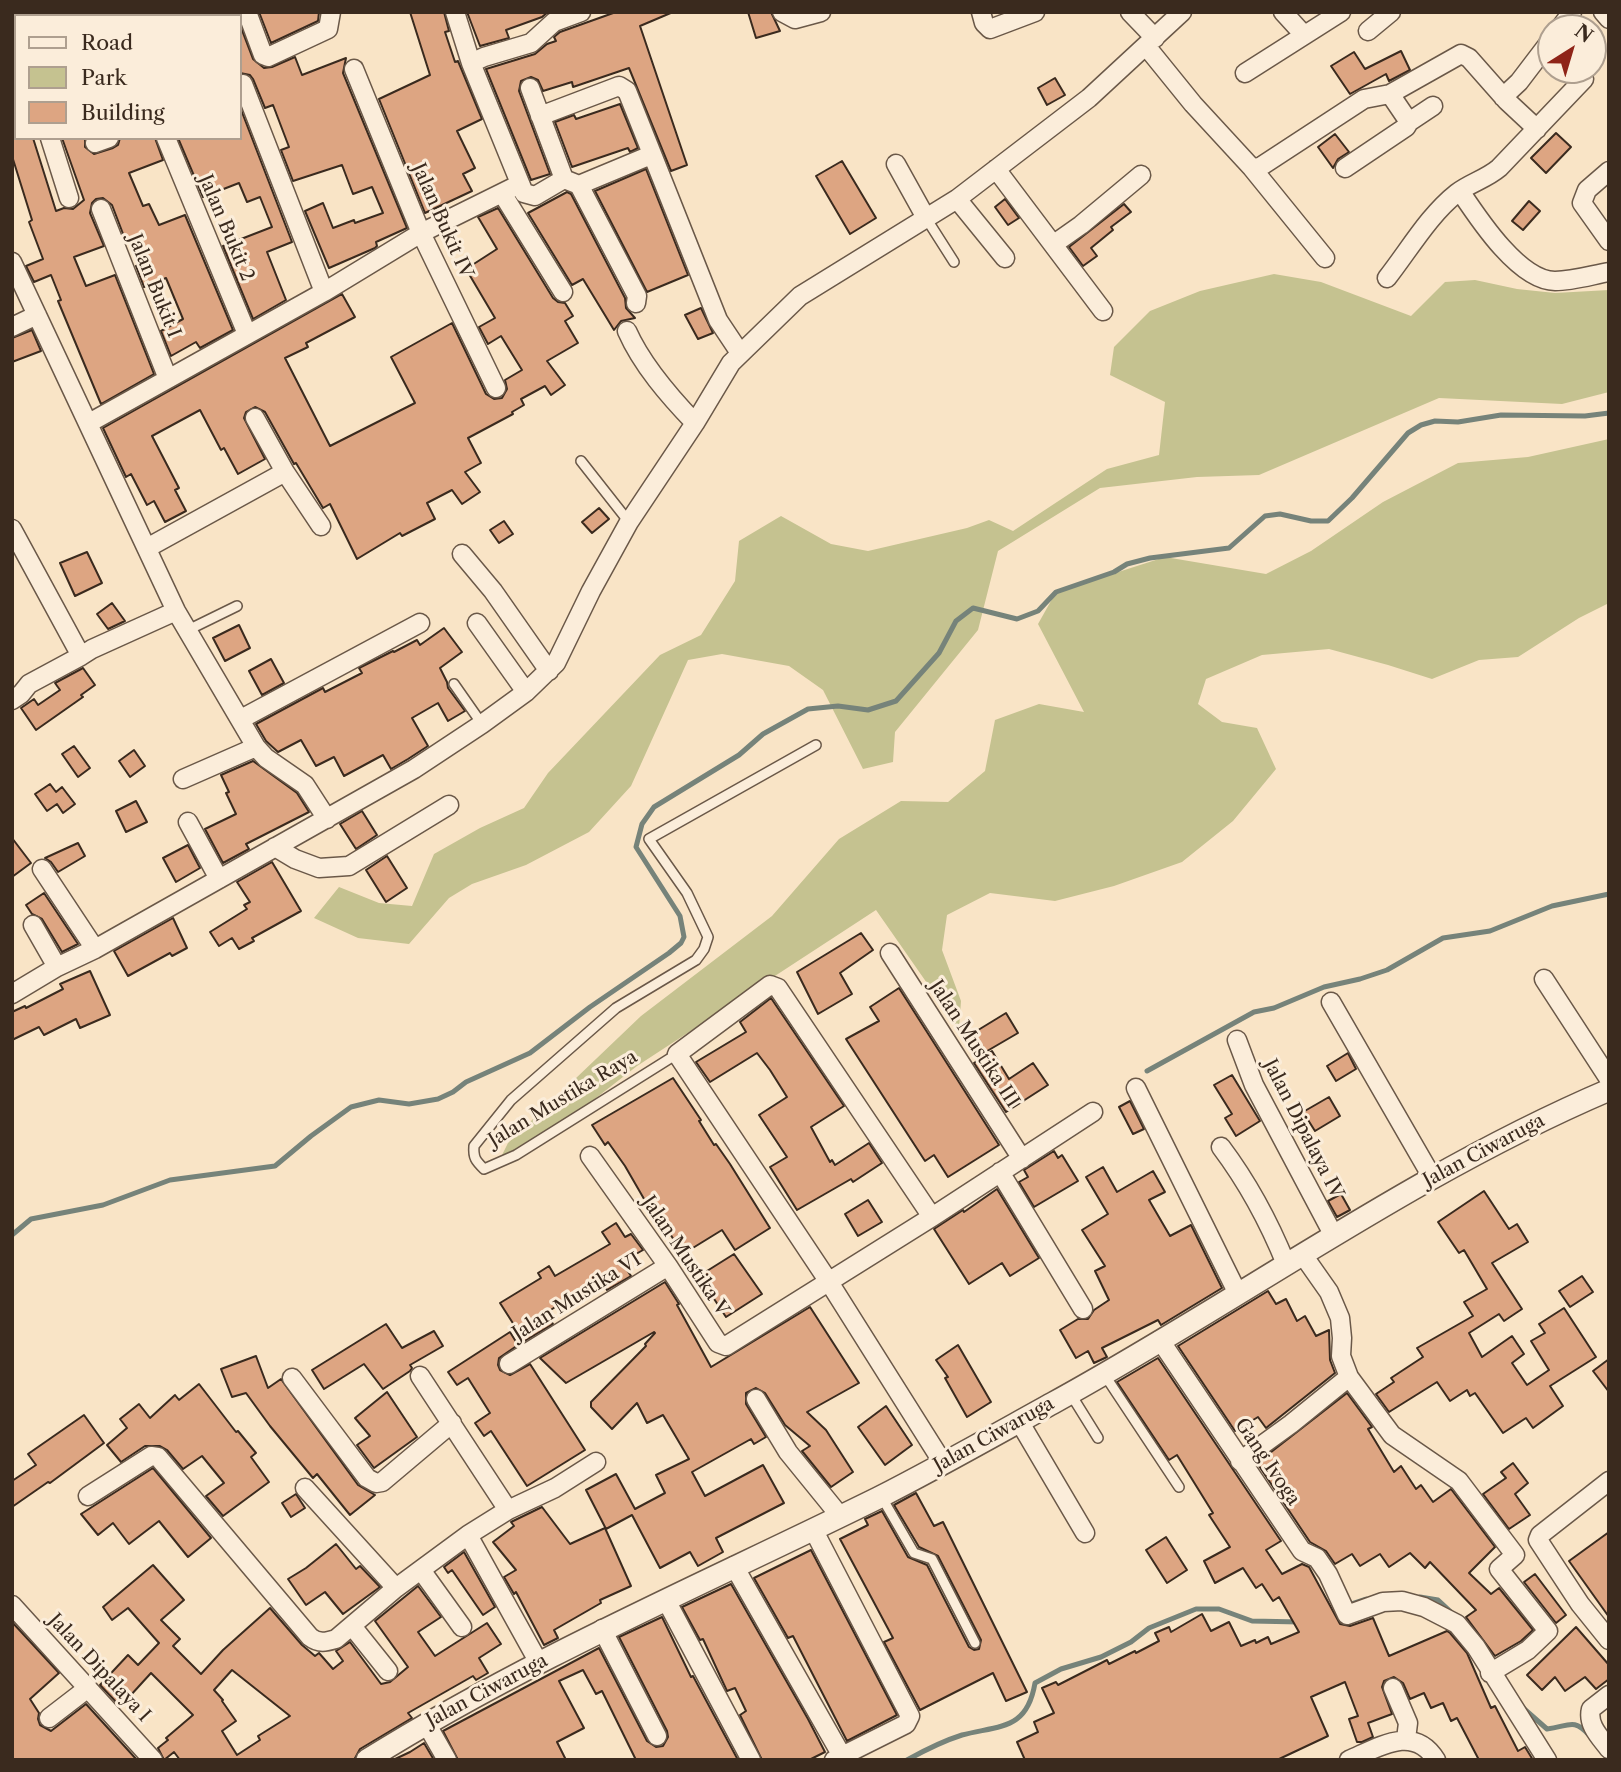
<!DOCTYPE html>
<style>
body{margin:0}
#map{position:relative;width:1621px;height:1772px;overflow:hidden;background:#f9e4c6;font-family:"Libre Caslon Text",serif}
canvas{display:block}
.frame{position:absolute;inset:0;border:14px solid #3a2a1e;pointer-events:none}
.legend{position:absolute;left:14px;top:14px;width:228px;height:126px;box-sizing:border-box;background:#fbedda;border:2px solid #ae9f8f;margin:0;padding:9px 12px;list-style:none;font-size:21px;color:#3a2a1e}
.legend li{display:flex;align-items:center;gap:14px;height:35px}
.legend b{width:35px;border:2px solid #ae9f8f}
.north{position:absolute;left:1537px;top:14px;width:70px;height:70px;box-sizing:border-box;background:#fbedda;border:2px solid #ae9f8f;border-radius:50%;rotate:37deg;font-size:19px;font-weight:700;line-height:28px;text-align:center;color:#3a2a1e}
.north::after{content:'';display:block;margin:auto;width:24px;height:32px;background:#8f2418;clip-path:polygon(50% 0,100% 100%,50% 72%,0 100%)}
</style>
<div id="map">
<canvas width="1621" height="1772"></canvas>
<div class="frame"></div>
<ul class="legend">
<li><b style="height:9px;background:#fbedda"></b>Road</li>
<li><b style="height:19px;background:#c5c290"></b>Park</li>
<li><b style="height:19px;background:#dda582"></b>Building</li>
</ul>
<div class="north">N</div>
</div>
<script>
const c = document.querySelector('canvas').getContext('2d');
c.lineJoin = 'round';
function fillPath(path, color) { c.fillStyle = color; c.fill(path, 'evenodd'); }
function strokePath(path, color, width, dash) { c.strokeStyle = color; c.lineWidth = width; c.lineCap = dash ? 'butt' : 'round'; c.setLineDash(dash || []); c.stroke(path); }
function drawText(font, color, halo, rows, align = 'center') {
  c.font = font + ' "Libre Caslon Text",serif'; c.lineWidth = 6; c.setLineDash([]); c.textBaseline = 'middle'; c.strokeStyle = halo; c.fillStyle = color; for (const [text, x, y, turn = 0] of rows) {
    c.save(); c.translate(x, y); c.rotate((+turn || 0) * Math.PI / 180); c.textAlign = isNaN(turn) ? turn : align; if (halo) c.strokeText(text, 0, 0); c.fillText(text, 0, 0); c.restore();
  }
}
fillPath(new Path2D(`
 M1274 274 1321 282 1411 316 1445 282 1475 280 1517 289 1555 293 1609 290V392L1562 404 1439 398 1259 475 1197 477 1100 488 998 551 978 630 895 732 893 762 863 769 823 690 789 666 722 654 688 660 631 786 589 832 526 865 472 884 449 898 409 944 358 938 314 918 339 887 379 903 412 906 434 854 480 828 524 808 548 773 660 655 701 635 735 581 739 541 781 516 831 544 868 551 967 528 989 520 1013 531 1107 469 1159 455 1165 402 1110 375 1114 347 1150 311 1200 291Z
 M1609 439V603L1579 618 1518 657 1479 660 1432 679 1388 665 1329 649 1262 655 1206 679 1198 704 1222 722 1257 728 1276 769 1233 821 1182 862 1114 886 1055 901 990 893 947 915 942 950 961 1001 959 1029 876 910 637 1066 514 1162 502 1155 508 1143 641 1016 772 916 839 839 901 801 948 802 985 771 995 720 1039 704 1084 712 1038 624 1056 592 1165 557 1266 574 1311 551 1383 502 1458 463 1528 457Z`), '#c5c290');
strokePath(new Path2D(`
 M1147 1071 1254 1012 1274 1008 1324 987 1360 979 1387 970 1443 938 1490 931 1552 906 1609 894
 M12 1235 31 1219 103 1205 170 1180 275 1166 311 1136 351 1107 379 1100 409 1104 438 1099 453 1092 466 1082 530 1053 590 1007 669 953 681 943 684 937 680 916 636 847 642 824 654 807 739 755 763 734 808 709 838 706 868 710 896 701 939 653 956 621 973 608 1017 619 1038 611 1056 592 1114 572 1127 564 1150 558 1229 548 1265 516 1280 514 1311 521H1328L1352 498 1408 433 1421 425 1435 421 1458 422 1501 415 1585 416 1609 413
 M1420 1597 1438 1600 1451 1612
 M1345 1606 1366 1599
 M1522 1707 1547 1729C1568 1727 1573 1717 1589 1735
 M907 1760C925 1750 943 1741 962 1735 1001 1725 1027 1730 1035 1683L1061 1669 1101 1657 1131 1642 1149 1628 1196 1609H1219L1252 1621 1300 1622`), '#76837a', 5);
const building = new Path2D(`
 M259 12H319L318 21 271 43Z
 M410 12H444L449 31 445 32 455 62 458 61 482 119 457 131 475 168 463 174 472 191 425 213 379 99 430 75Z
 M467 12H548L542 17 506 30 509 38 480 46Z
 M616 12H673L640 26 687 165 671 171 629 68 573 87 572 82 543 91 538 80 531 77 521 81 519 91 550 174 531 180 486 69 535 54 547 44 556 41 554 37 560 32Z
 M748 12H771L780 31 756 38Z
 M240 25 253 59 264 68 272 67 295 57 302 75 346 58 343 73 407 228 376 242 377 246 375 248 329 268 305 211 323 203 333 228 354 220 355 223 383 213 372 187 353 194 342 165 293 181 281 150 289 147 273 105 265 108 253 79 250 75 240 73Z
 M1401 51 1410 70 1389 81 1386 74 1350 94 1331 66 1354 52 1365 69Z
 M1055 78 1065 95 1047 105 1038 88Z
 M620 104 638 148 630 152 628 148 572 167 555 122 574 115 576 119Z
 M240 107 292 242 267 252 286 300 253 319 223 246 272 227 260 197 247 202 239 183 203 197 178 138H240Z
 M1556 133 1571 147 1546 173 1531 158Z
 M1335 134 1349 152 1338 159 1333 168 1318 147Z
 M12 138H33L56 211 64 208 73 209 84 200 62 138H85V147L94 154 113 148 118 145 120 138H155L163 160 129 173 143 206 149 204 159 225 185 215 233 330 200 348 196 342 171 356 161 331 183 319 166 278 144 287 136 266 139 265 128 238 125 239 112 205 103 198 96 199 92 203 90 213 104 246 74 257 86 286 115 275 154 374 101 404 58 301 61 300 51 275 34 282 26 266 43 259 29 222 32 220 12 156Z
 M842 161 876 218 850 234 816 176Z
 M646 169 688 275 647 292 595 191Z
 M567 192 571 194 625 298 626 308 635 318 621 321 614 330 583 279 572 285 528 213Z
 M1005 199 1019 218 1008 225 995 207Z
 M1529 201 1540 211 1523 230 1512 221Z
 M1124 204 1131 212 1111 227 1113 230 1091 248 1097 256 1083 266 1069 247Z
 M498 208 553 298 558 302 565 303 573 316 565 321 578 343 547 361 565 385 551 395 545 386 521 399 524 405 512 412 513 414 468 438 481 463 465 472 480 492 462 504 452 490 427 503 435 519 402 536 400 533 357 559 330 504 323 508 296 463 294 464 265 412 255 407 246 412 244 418 265 459 238 474 224 448 221 450 200 410 152 436 179 488 175 490 186 511 165 522 154 501 147 505 131 474 126 477 103 428 342 294 355 317 306 343 308 347 285 358 330 446 415 403 391 357 452 323 486 394 494 399 502 398 507 389 505 380 522 370 501 336 488 344 479 327 495 318 466 269 497 249 478 217Z
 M701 308 713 333 698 339 685 315Z
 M32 330 41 351 12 362V338Z
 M599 508 609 519 592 533 582 522Z
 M504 521 513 534 499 543 490 530Z
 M87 552 102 583 75 596 60 563Z
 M112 603 125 621 108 629 97 614Z
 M239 625 250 648 225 661 213 638Z
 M444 628 462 652 440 668 447 682 448 688 465 711 448 721 438 703 412 718 428 746 408 759 391 769 383 755 344 776 334 757 316 766 301 740 278 752 266 741 256 724 323 688 325 692 362 673 359 668 393 651 394 652 417 640 420 645Z
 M271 659 284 683 262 695 249 671Z
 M83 668 95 685 81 695 83 697 36 730 21 708 34 699 38 705 60 690 55 683Z
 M74 746 90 768 78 777 62 754Z
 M134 750 145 766 130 777 119 761Z
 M253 761 297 793 309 812 246 844 249 849 223 863 205 829 236 814 226 793 229 792 221 775Z
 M50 784 56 792 62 787 75 804 63 813 57 804 47 811 35 794Z
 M136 801 147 822 126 832 116 811Z
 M362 811 377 835 356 849 340 824Z
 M12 838 31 863 12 877Z
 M78 843 85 856 58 872 51 862 45 858Z
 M188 845 200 868 176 882 163 858Z
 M387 856 407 888 386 902 366 870Z
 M272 862 301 911 252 938 254 941 239 949 232 938 219 946 210 932 247 909 244 905 250 902 237 882Z
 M44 893 78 944 62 952 42 919 32 914 26 905Z
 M173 918 187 948 172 956 170 953 128 976 114 951Z
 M861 933 873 950 840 973 852 994 818 1014 797 972Z
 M90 971 110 1015 80 1028 76 1019 44 1035 39 1027 12 1040V1012L25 1006 26 1008 63 989 60 984Z
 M899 988 999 1145 948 1177 934 1155 925 1161 846 1039 879 1021 870 1007Z
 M771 998 844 1106 811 1127 830 1162 832 1160 835 1165 869 1143 882 1163 853 1182 851 1179 797 1210 770 1167 787 1157 759 1115 787 1097 770 1070 757 1053 710 1082 696 1062 746 1032 740 1022Z
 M1006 1013 1018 1033 982 1054 970 1035Z
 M992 1051 1009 1079 1033 1063 1048 1085 1006 1112 974 1063Z
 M1348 1053 1356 1069 1336 1081 1327 1066Z
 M1232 1075 1260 1121 1236 1136 1225 1118 1232 1114 1214 1085Z
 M673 1078 701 1120 699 1121 714 1145 716 1144 730 1164 770 1228 735 1250 722 1230 683 1254 654 1209 651 1211 625 1166 608 1142 605 1145 592 1125Z
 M1329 1097 1340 1116 1315 1131 1303 1112Z
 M1130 1101 1144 1129 1133 1134 1119 1107Z
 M1054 1151 1058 1158 1062 1155 1078 1181 1034 1207 1019 1182 1028 1177 1024 1170Z
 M1103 1167 1117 1192 1153 1171 1165 1192 1149 1200 1170 1236 1191 1225 1222 1288 1161 1325 1158 1320 1102 1348 1107 1357 1094 1363 1088 1351 1076 1358 1060 1330 1078 1319H1088L1094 1310 1109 1300 1095 1271 1105 1266 1082 1230 1108 1214 1086 1177Z
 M997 1189 1039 1258 1010 1276 1002 1263 969 1284 934 1229 963 1210 964 1212Z
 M1484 1191 1509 1229 1517 1224 1528 1242 1492 1263 1522 1309 1504 1321 1499 1314 1469 1333 1482 1357 1512 1336 1524 1354 1512 1363 1527 1385 1549 1370 1531 1341 1545 1333 1539 1324 1564 1308 1596 1357 1550 1386 1563 1406 1533 1428 1526 1418 1503 1433 1475 1393 1470 1396 1467 1390 1450 1401 1437 1382 1389 1412 1376 1394 1394 1382 1391 1378 1423 1357 1417 1348 1473 1316 1464 1302 1487 1289 1464 1250 1459 1253 1438 1222Z
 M1341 1194 1350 1210 1337 1217 1328 1201Z
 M868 1200 882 1222 858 1236 845 1214Z
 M616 1223 625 1237 631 1234 643 1250 622 1262 631 1276 607 1290 600 1278 546 1313 553 1324 523 1342 512 1330 516 1328 500 1303 541 1278 538 1273 549 1266 555 1276 610 1244 602 1232Z
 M734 1254 762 1294 726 1317 699 1276Z
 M1582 1276 1593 1292 1570 1307 1559 1291Z
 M665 1282 679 1304 677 1305 711 1367 810 1307 859 1383 807 1412 826 1430 853 1472 831 1487 802 1451 810 1446 785 1425 765 1393 756 1388 746 1393V1404L766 1437 754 1444 751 1439 692 1472 705 1496 763 1465 784 1503 716 1538 723 1552 698 1566 690 1552 660 1568 632 1515 606 1529 586 1490 616 1474 635 1509 665 1493 656 1475 689 1459 663 1415 647 1423 637 1403 612 1429 591 1407V1402L646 1346 645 1344 655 1333 654 1332 566 1383 540 1358Z
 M1268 1291 1276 1304 1286 1299 1297 1321 1305 1316 1316 1336 1329 1330 1330 1360 1335 1373 1266 1428 1258 1417 1235 1431 1178 1346Z
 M386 1324 402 1348 434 1331 443 1346 410 1365 412 1368 410 1371 383 1389 364 1364 324 1389 312 1370Z
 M510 1332 518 1345 499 1358 498 1365 500 1370 510 1375 530 1364 585 1450 527 1486 491 1431 484 1436 475 1423 490 1413 468 1378 457 1385 448 1372Z
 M958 1345 991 1402 967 1417 945 1378 948 1377 936 1360Z
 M256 1356 268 1388 281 1379 358 1485 375 1495 350 1515 317 1474 313 1478 270 1426 246 1393 232 1397 221 1369Z
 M1158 1358 1281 1541 1266 1550 1282 1574 1302 1564 1309 1567 1340 1624 1350 1626 1373 1618 1389 1656 1447 1631 1450 1633 1467 1653 1491 1708 1495 1706 1518 1751 1525 1747 1533 1760H1479L1457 1718 1451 1721 1443 1703 1431 1708 1424 1693 1410 1699 1403 1683 1394 1677 1384 1681 1382 1687 1392 1714 1368 1723 1373 1737 1362 1742H1357L1349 1719 1358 1716 1345 1682 1311 1697 1328 1736 1277 1760H1025L1017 1742 1038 1732 1034 1722 1054 1713 1042 1688 1056 1682 1058 1685 1107 1660 1109 1664 1135 1651 1136 1653 1159 1641 1155 1633 1169 1627 1171 1632 1202 1614 1211 1631 1229 1622 1241 1646 1255 1640 1256 1643 1268 1637 1271 1644 1299 1632 1279 1597 1273 1601 1262 1584 1256 1588 1243 1568 1215 1583 1204 1561 1230 1547 1209 1515 1213 1513 1177 1455 1169 1460 1117 1382Z
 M1609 1359V1392L1593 1371Z
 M199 1384 236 1432 238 1431 256 1453 251 1457 269 1482 223 1516 206 1496 224 1483 202 1456 183 1469 167 1450 160 1446H145L121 1462 107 1445 127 1428 120 1419 139 1404 150 1418 175 1395 179 1400Z
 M387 1392 417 1437 374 1468 357 1445 370 1436 355 1418Z
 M1347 1393 1372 1427 1368 1429 1394 1472 1401 1466 1416 1489 1421 1485 1433 1502 1451 1489 1495 1547 1469 1573 1491 1594 1499 1588 1533 1630 1521 1641 1495 1656 1466 1617 1476 1610 1430 1562 1425 1568 1410 1553 1389 1567 1380 1554 1360 1566 1352 1554 1335 1564 1326 1551 1310 1542 1257 1463Z
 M886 1406 912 1445 885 1465 858 1427Z
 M84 1415 104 1443 50 1483 48 1482 12 1507V1481L36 1465 28 1454Z
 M1513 1463 1528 1483 1515 1494 1530 1515 1509 1529 1483 1494 1506 1478 1501 1472Z
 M153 1468 211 1538 188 1557 159 1521 129 1544 113 1523 98 1535 81 1514Z
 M916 1493 934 1526 943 1522 1027 1692 1006 1701 993 1673 920 1710 884 1642 893 1638 840 1539 868 1525 865 1519 882 1511 908 1557 927 1565 969 1647 974 1650 979 1649 981 1640 938 1556 919 1547 894 1505Z
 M296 1494 305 1508 291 1517 282 1503Z
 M542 1507 570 1544 605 1528 631 1586 600 1600 601 1603 554 1630 558 1638 544 1645 516 1592 514 1594 504 1577 516 1570 493 1542 514 1526 511 1522Z
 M1609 1532V1617L1569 1561Z
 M1166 1537 1187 1570 1167 1583 1146 1550Z
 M336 1544 356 1569 360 1566 380 1587 343 1614 325 1592 306 1605 288 1579 306 1568Z
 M811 1550 897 1715 847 1741 793 1636 788 1638 754 1578Z
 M464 1552 495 1607 483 1615 452 1570 448 1573 444 1567Z
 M153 1565 184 1600 161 1620 180 1639 173 1646 201 1674 223 1650 270 1608 302 1645 315 1656 319 1653 333 1669 343 1661 336 1651 350 1642 381 1684 390 1682 408 1667 375 1621 418 1586 441 1617 418 1632 435 1656 487 1623 501 1644 479 1658 488 1673 476 1680 473 1676 408 1713 412 1718 360 1749 354 1760H180L174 1752 164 1760 158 1748 168 1740 166 1738 193 1715 151 1673 130 1696 126 1693 117 1703 100 1685 128 1655 138 1665 159 1643 128 1608 112 1620 103 1607ZM232 1670 290 1716 258 1736 260 1740 237 1755 222 1731 236 1721 222 1701 223 1700 214 1690Z
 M1535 1574 1566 1615 1556 1623 1524 1582Z
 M731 1584 808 1719 825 1752 809 1760H762L740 1715 746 1711 735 1688 727 1691 703 1639 700 1640 682 1607Z
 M662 1617 691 1677 693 1676 738 1760H636L602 1691 596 1694 583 1670 559 1681 584 1728 557 1742 566 1760H458L443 1731 599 1648 647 1741 656 1747 663 1746 668 1737 667 1731 619 1637Z
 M12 1622 59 1673 30 1699 39 1713 38 1719 40 1725 51 1731 86 1704 137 1760H12Z
 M1576 1627 1609 1665V1679L1596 1689 1585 1677 1565 1691 1555 1677 1542 1690 1527 1675Z
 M424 1743 434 1760H393L410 1752Z`);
fillPath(building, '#dda582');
strokePath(building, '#3a2a1e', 2);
const service = new Path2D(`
 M926 218 954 262
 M581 461 629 522
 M188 630 237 606
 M454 684 482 724
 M677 1054 516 1155 484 1169C476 1161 473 1158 474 1146L511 1100 616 1008 696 960 704 949 708 937 687 893 649 839 816 745
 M1104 1374 1179 1487
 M1070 1393 1098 1438
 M881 1496 914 1553 932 1559 975 1643`);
const minor = new Path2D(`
 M82 12 84 16
 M166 12 167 16
 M247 12 263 55 268 57 328 29 331 12
 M455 12 471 63
 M782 12 795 19 821 12
 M981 12 984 23 990 29 1035 12
 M1130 12 1155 38
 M1283 12 1304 35
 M1603 12 1609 19
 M33 16 40 14
 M12 22 16 21
 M1560 28 1572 12
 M1368 31 1391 12
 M1146 46 1193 104 1252 168 1325 258
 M354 69 421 233 496 388
 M1245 73 1341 12
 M243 84 324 292
 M530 88 564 179 579 185 651 155
 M1503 97 1519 82 1551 40
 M12 105H16
 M540 116 619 86 627 91 718 320 740 353
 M1409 122 1433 106
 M50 138 69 198
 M166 138 247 334
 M95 143 109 138
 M896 164 926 218
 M1252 168 1260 167 1364 99 1390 94 1461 54 1469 58 1507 101 1537 129
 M1345 168 1406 127 1409 122 1390 94
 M996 169 1103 311
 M1609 171 1587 190 1582 203 1609 241
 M564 179 535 196 524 193 471 63 484 57 531 43 554 22 581 12
 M579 185 637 296 636 303
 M1460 191C1478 218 1519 281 1555 281 1573 281 1592 275 1609 272
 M502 193 563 292
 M957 199 1005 258
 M101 209 168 379
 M1054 244 1081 225 1141 175
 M12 262 176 611 256 747 266 758 305 785 327 819
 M1387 278C1409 250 1429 215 1457 193 1470 183 1486 179 1499 168L1584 79
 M12 327 37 315
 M627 331C642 365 669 396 695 423
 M255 418 285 472
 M89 423 324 292 421 233 520 184
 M12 529 81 656 92 649 176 611
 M147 548 285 472 321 526
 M462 554 493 591 549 671
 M477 623 526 692
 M12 700 21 694 29 684 81 656
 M241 719 420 623
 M183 779 256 747
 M188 822 219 879
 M275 847 295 859 319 868 349 866 449 805
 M42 869 95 949
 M33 925 57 967
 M890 953 1022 1159
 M1544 979 1609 1079
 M12 994 57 967 95 949 414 769 482 724 526 692 556 663 591 591 629 522 695 423 731 363 800 296 957 199 1089 98 1182 12
 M1331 1002 1432 1177
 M1237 1040 1254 1085 1334 1236
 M1136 1088 1238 1294
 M1221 1147C1248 1183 1269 1222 1286 1264
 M590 1156 668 1266 718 1343 726 1346 932 1217 1093 1112
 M1000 1172 1083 1309
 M932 1217 778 988 770 985 677 1054 829 1282 943 1463
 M1303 1255 1329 1292 1340 1318 1342 1338 1341 1356 1349 1377 1392 1435 1459 1481 1515 1555 1499 1569 1548 1631 1528 1650 1490 1673
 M1160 1340 1302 1551 1317 1558 1328 1574 1347 1615 1383 1602 1402 1601 1424 1607 1457 1624 1476 1647 1547 1760
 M509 1364 668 1266
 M420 1376 508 1510
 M292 1378 367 1478 376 1483 382 1482 452 1423
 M756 1399 788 1452 840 1516
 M1019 1421 1085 1533
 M1240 1461 1291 1424 1349 1377
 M1609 1481 1540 1535 1538 1540 1580 1604 1609 1640
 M305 1488 396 1588
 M88 1496 151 1456 158 1457 310 1637C319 1644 326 1642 336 1639L396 1588 468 1535 508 1510 555 1488 596 1462
 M813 1529 910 1716 906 1724 834 1760
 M468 1535 539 1663
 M734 1566 842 1756
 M421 1570 462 1627
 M666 1600 751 1760
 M12 1605 153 1760
 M352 1626 388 1671
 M602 1629 657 1736
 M1393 1688 1408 1723 1406 1739
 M1609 1695 1591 1709C1587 1725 1600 1737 1609 1749
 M49 1718 88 1688
 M426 1723 447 1760
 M1349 1760C1379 1747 1414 1724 1436 1760`);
const tertiary = new Path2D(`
 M367 1760C530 1658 706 1583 878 1498 937 1468 995 1435 1053 1403 1239 1301 1412 1174 1609 1090`);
strokePath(service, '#6a5848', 12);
strokePath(minor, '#6a5848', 21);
strokePath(tertiary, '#6a5848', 24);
strokePath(service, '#fbedda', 9);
strokePath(minor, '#fbedda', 18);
strokePath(tertiary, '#fbedda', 21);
drawText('19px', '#3a2a1e', '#fbedda', [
 ["Jalan Bukit IV",442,221,66],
 ["Jalan Bukit 2",226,228,67],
 ["Jalan Bukit I",154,286,68],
 ["Jalan Mustika III",974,1044,57],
 ["Jalan Mustika Raya",563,1099,-31],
 ["Jalan Dipalaya IV",1303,1129,63],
 ["Jalan Ciwaruga",1484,1151,-28],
 ["Jalan Mustika V",685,1256,56],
 ["Jalan Mustika VI",577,1297,-32],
 ["Jalan Ciwaruga",994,1435,-29],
 ["Gang Ivoga",1267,1462,56],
 ["Jalan Dipalaya I",99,1668,47],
 ["Jalan Ciwaruga",487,1691,-28]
]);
</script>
